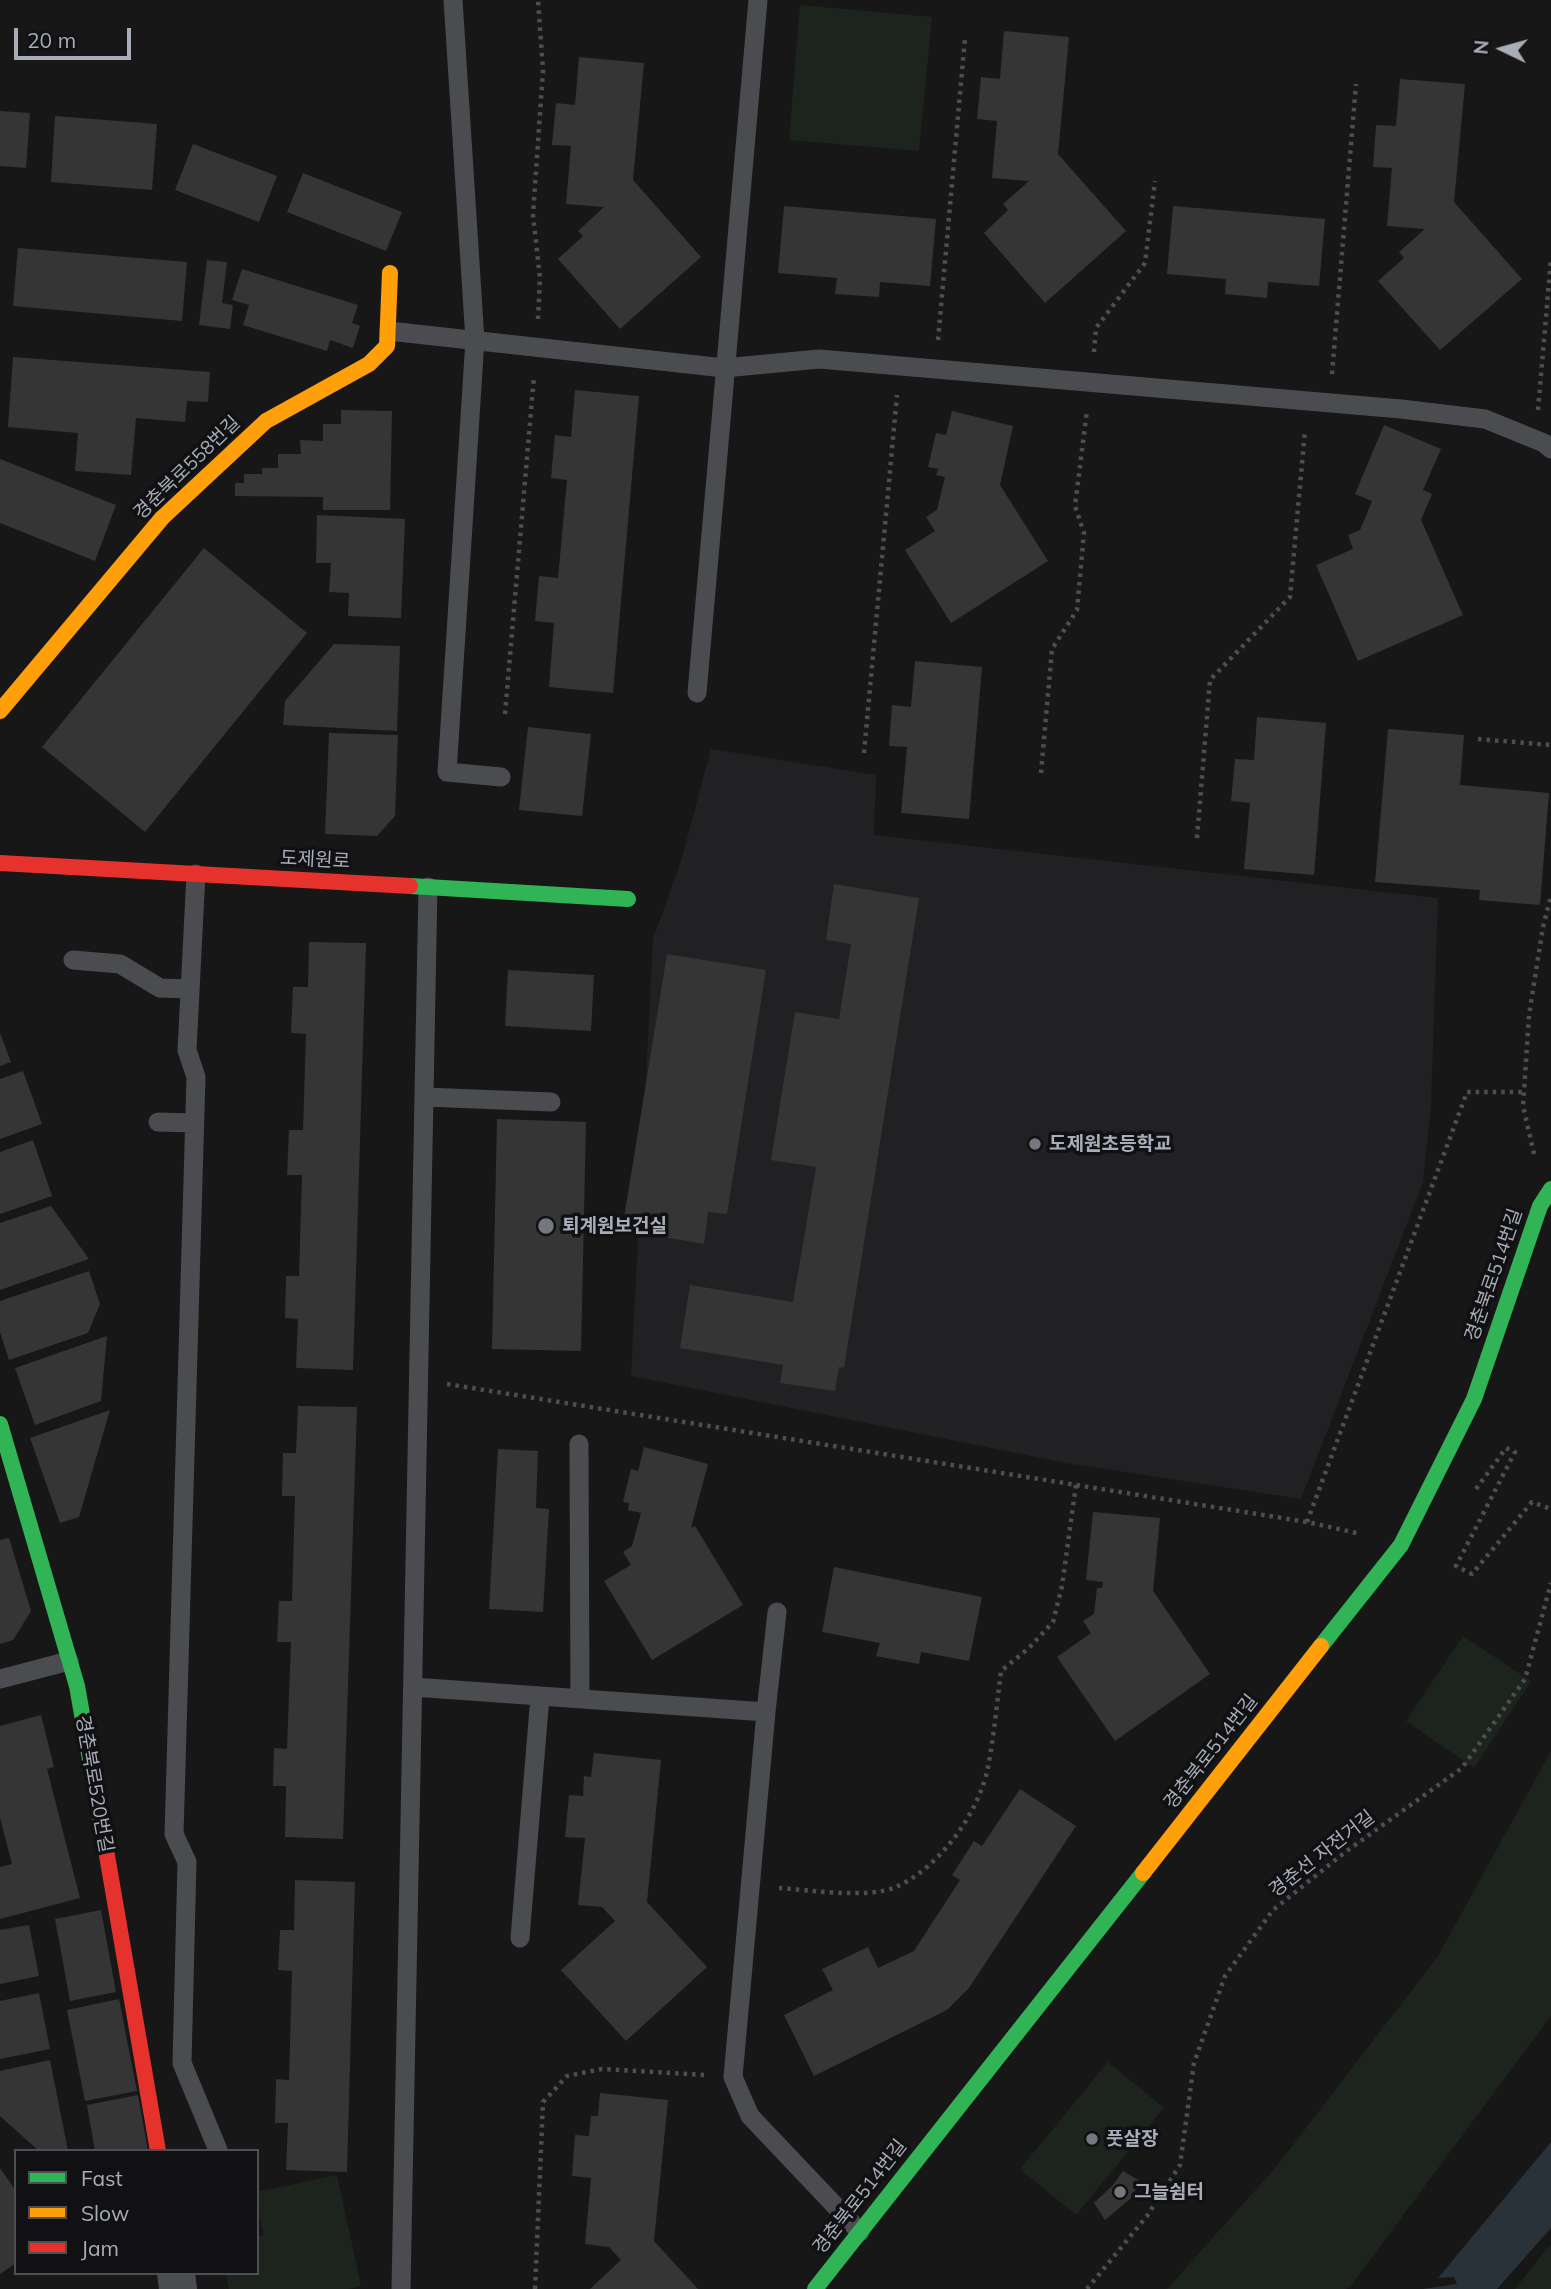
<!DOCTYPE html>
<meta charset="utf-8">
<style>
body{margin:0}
#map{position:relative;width:1551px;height:2289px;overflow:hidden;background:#171717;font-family:Mulish,sans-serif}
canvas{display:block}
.legend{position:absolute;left:14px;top:2149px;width:245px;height:126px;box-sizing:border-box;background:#111113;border:2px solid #4d4f55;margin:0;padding:9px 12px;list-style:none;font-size:21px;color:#a8adb8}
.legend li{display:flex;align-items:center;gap:14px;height:35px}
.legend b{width:35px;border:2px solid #4d4f55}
.north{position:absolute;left:1467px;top:14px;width:70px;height:70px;-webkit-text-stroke:5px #111113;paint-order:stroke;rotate:275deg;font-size:19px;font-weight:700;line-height:28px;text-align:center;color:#a8adb8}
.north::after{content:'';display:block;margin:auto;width:24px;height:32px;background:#a8adb8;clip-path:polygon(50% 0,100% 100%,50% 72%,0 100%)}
.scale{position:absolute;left:14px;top:28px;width:117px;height:32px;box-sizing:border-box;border:4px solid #a8adb8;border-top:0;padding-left:9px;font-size:21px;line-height:24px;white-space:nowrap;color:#a8adb8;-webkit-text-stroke:5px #111113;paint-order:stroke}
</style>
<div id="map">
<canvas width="1551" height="2289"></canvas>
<ul class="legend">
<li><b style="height:9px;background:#30b455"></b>Fast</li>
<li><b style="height:9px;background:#ff9f0a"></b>Slow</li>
<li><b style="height:9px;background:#e5322d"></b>Jam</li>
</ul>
<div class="north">N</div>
<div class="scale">20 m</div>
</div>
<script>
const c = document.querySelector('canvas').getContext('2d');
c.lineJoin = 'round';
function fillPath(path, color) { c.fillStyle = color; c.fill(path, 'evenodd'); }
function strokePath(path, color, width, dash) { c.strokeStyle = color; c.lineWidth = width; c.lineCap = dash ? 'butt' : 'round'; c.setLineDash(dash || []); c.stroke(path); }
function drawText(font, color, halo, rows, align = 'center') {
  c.font = font + ' Mulish,"Noto Sans KR",sans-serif'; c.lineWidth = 7; c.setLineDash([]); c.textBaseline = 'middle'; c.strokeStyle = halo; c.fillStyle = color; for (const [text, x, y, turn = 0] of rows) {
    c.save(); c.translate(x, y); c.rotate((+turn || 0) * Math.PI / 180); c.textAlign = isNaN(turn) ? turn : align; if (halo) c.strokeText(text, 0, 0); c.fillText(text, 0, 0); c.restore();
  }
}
fillPath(new Path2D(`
 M711 749 876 775 874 835 1438 898 1431 1106 1423 1182 1301 1499 1066 1463 631 1376 653 939 681 861Z`), '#212123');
fillPath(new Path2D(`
 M800 5 932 17 919 151 789 140Z
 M1463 1636 1531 1681 1474 1768 1406 1721Z
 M1551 1751V2016L1352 2284 1346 2289H1167L1276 2167 1438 1956Z
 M1108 2062 1164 2108 1076 2215 1020 2169Z
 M337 2175 361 2286 349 2289H229L226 2273H257V2237L264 2235 257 2204V2192Z
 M1551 2244V2289H1515Z`), '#1d241e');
fillPath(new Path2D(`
 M1551 2142V2228L1497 2289H1423L1457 2284 1454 2277 1438 2278Z`), '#2a3239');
fillPath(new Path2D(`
 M1004 31 1069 37 1058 154 1126 231 1045 303 984 233 1008 210 1003 204 1029 181 992 178 997 121 977 119 981 77 1000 79Z
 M579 57 644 63 633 180 701 257 620 329 558 259 583 236 578 231 604 207 566 204 571 146 552 145 556 103 575 105Z
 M1400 79 1465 84 1454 202 1522 279 1440 350 1378 281 1404 258 1399 252 1425 229 1387 226 1392 168 1373 167 1376 125 1396 126Z
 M0 111 30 113 26 168 0 166Z
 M55 116 157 124 152 190 51 182Z
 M193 144 277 176 259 222 175 190Z
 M303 173 402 212 386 251 287 212Z
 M784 206 936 219 930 286 880 282 879 297 835 294 837 278 778 273Z
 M1173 206 1325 219 1319 286 1268 282 1267 298 1225 294 1226 279 1167 274Z
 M18 248 187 262 182 321 13 306Z
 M207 260 227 262 222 303 233 305 230 329 199 325Z
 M242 269 358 305 352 323 360 326 353 348 330 340 327 351 243 325 249 305 232 300Z
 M13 357 210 372 208 402 187 401 185 422 136 418 131 475 75 471 78 433 8 427Z
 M575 390 639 396 613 693 549 687 554 623 535 621 539 576 558 578 567 480 551 478 555 435 571 437Z
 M341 410 392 411 390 510H323V497L235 496V483H244V474H262V468H278V454H301L300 440 323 441V424H341Z
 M952 411 1013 426 1000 485 1048 561 951 623 905 550 935 531 926 517 937 510 945 477 936 475 938 469 928 467 936 433 946 435Z
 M1384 425 1441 449 1423 490 1432 494 1421 520 1463 615 1358 661 1316 565 1353 549 1348 535 1360 530 1372 501 1355 494Z
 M0 459 116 505 95 561 0 523Z
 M317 515 405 519 401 618 348 616 349 593 329 592 331 563H316Z
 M204 548 307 633 145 832 42 747Z
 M334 644 400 646 397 731 283 725 285 701Z
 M915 661 982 667 969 819 901 813 907 747 889 746 892 705 911 707Z
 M1257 717 1326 723 1314 875 1244 869 1250 803 1231 801 1235 759 1254 760Z
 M528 727 591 734 582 816 519 810Z
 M1388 729 1464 735 1460 785 1549 793 1540 905 1479 900 1480 890 1375 882Z
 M329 733 398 735 395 816 377 836 325 834Z
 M834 884 919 898 844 1368 839 1367 835 1391 780 1383 783 1365 680 1348 690 1285 793 1302 816 1167 771 1160 795 1012 839 1019 851 944 826 940Z
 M309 942 366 943 353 1370 296 1368 298 1319 285 1318 286 1276H299L302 1175H287L289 1130H303L306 1034 291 1033 293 987H308Z
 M667 954 766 970 727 1214 708 1212 704 1244 622 1230Z
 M508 970 594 975 591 1031 505 1026Z
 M0 1033 11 1062 0 1066Z
 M23 1071 42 1124 0 1139V1079Z
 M497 1119 586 1122 581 1351 492 1349Z
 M33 1140 52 1196 0 1214V1152Z
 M51 1206 89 1259 0 1290V1223Z
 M89 1271 100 1304 88 1333 9 1360 0 1332V1301Z
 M107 1336 101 1401 35 1425 15 1368Z
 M298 1406 357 1407 343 1839 285 1837 286 1786H273L274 1748 287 1749 291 1642H277L279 1601H292L295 1496H282L283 1453H296Z
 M110 1410 79 1517 60 1523 30 1438Z
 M644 1447 708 1464 691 1528 695 1526 743 1605 652 1660 604 1581 631 1565 623 1552 632 1546 641 1513 628 1510 629 1503 623 1502 631 1469 638 1471Z
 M498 1449 538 1451 536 1508 549 1509 543 1612 489 1609Z
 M1093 1512 1160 1518 1153 1591 1210 1674 1115 1741 1057 1657 1091 1633 1083 1621 1094 1614 1097 1588H1102L1103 1582 1086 1580Z
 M9 1538 31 1611 13 1640 0 1644V1540Z
 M834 1567 982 1597 969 1661 921 1652 919 1664 876 1656 880 1643 822 1632Z
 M41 1715 54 1767 47 1769 80 1898 0 1919V1867L12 1864 0 1818V1726Z
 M594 1753 661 1760 647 1902 707 1967 626 2041 561 1970 615 1921 602 1907 578 1905 585 1838 565 1837 569 1795 583 1796 584 1776 591 1777Z
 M1020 1789 1076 1826 969 1988 947 2010 814 2076 784 2015 833 1990 822 1969 868 1947 878 1968 914 1951 960 1880 952 1875 974 1841 982 1846Z
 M295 1880 355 1882 347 2172 286 2170 288 2123H275L276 2079 289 2080 292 1971 278 1970 280 1930H294Z
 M101 1910 116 1992 70 2001 55 1919Z
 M29 1925 39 1976 0 1984V1930Z
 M39 1993 50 2049 0 2059V2001Z
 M119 1999 137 2091 85 2101 67 2010Z
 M50 2060 68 2151H39L0 2116V2071Z
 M600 2093 668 2100 654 2241 698 2289H590L621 2260 609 2247 585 2244 591 2178 572 2176 575 2135 589 2136 591 2116H598Z
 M138 2095 148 2151H95L87 2105Z
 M0 2168 16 2191V2263L0 2274Z
 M1123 2171 1140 2181 1131 2198 1105 2220 1094 2203 1112 2186Z`), '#353536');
strokePath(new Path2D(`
 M538 319 540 278 533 215 543 70 538 0
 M938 340 965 38
 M1094 352 1096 328 1145 263 1155 181
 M1332 374 1356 84
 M1538 410 1551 259
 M505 714 534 376
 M1478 739 1551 745
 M864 753 897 395
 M1041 773 1052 649 1077 610 1084 533 1075 506 1087 410
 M1197 838 1210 680 1290 597 1305 430
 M1534 1154 1523 1106 1529 1015 1543 927 1551 896
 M447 1384 1307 1522 1361 1534
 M1476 1489 1506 1448 1515 1452 1456 1566 1472 1574 1532 1502 1551 1509
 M1307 1522 1467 1092H1524
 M779 1888C810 1890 868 1899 896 1887 939 1868 979 1813 988 1767 994 1736 997 1703 1001 1671L1029 1648 1053 1622 1062 1586 1076 1485
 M535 2289 543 2102 567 2076 602 2069 704 2075
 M1087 2289 1147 2216 1180 2165 1194 2063 1225 1976 1273 1910 1344 1853 1462 1768 1525 1679 1551 1583`), '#4d4e52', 4.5, [3.5, 5]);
strokePath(new Path2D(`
 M453 0 475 340 447 772 501 777
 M389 331 724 368 819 359 1401 409 1485 419 1544 443 1551 449
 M697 693 758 0
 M196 874 187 1050 196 1077 174 1834 187 1862 182 2063 218 2150
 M73 960 120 964 160 988 190 989
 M424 1097 551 1102
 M158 1122 194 1123
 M579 1444 580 1699
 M777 1612 766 1712 733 2077 750 2116 860 2232
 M0 1679 69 1661
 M413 1687 766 1712
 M520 1938 540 1696
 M401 2289 428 887`), '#4b4c50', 19);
strokePath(new Path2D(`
 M176 2273 178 2289`), '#4b4c50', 38);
strokePath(new Path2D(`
 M410 886 628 899
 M0 1424 77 1686 105 1844
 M1321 1646 1401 1545 1474 1399 1540 1206 1551 1189
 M815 2289 1143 1873`), '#30b455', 16);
strokePath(new Path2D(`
 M0 711 162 518 266 421 369 364 387 346 390 273
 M1143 1873 1321 1646`), '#ff9f0a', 16);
strokePath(new Path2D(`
 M0 863 410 886
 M105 1844 158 2151`), '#e5322d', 16);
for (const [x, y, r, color] of [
 [1035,1144,7,"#757880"],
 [546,1226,9,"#757880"],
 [1092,2139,7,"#757880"],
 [1120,2192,7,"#757880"]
]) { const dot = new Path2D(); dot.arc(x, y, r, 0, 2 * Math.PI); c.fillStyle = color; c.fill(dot); strokePath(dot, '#111113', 2.5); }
drawText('19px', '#a8adb8', '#111113', [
 ["경춘북로558번길",187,468,-44],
 ["도제원로",315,860,3],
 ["경춘북로514번길",1494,1275,-71],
 ["경춘북로514번길",1211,1752,-52],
 ["경춘북로520번길",94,1784,80],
 ["경춘선 자전거길",1322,1854,-38],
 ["경춘북로514번길",860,2197,-52]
]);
drawText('bold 19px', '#a8adb8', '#111113', [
 ["도제원초등학교",1049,1144],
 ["퇴계원보건실",562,1226],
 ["풋살장",1106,2139],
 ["그늘쉼터",1134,2192]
], 'left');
</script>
